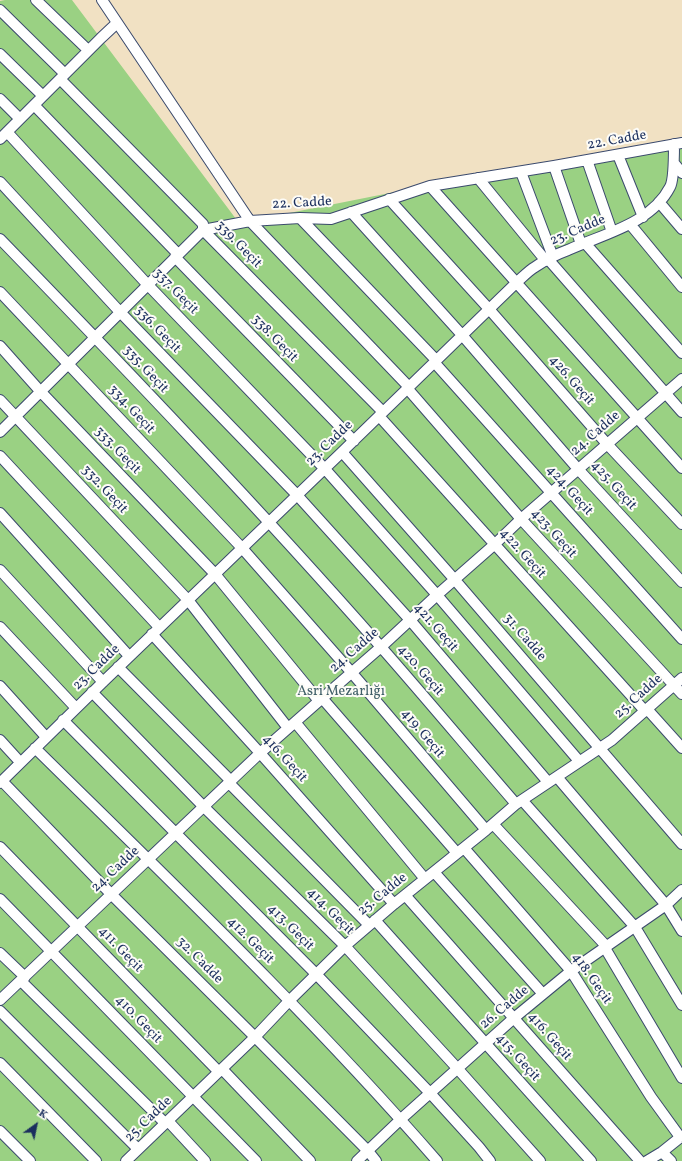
<!DOCTYPE html>
<meta charset="utf-8">
<style>
body{margin:0}
#map{position:relative;width:682px;height:1161px;overflow:hidden;background:#f1e1c3;font-family:Vollkorn,serif}
canvas{display:block}
.north{position:absolute;left:16px;top:1105px;width:40px;height:40px;-webkit-text-stroke:3px #fdfcf7;paint-order:stroke;rotate:33deg;font-size:11px;font-weight:700;line-height:16px;text-align:center;color:#1b2f5e}
.north::after{content:'';display:block;margin:auto;width:14px;height:18px;background:#1b2f5e;clip-path:polygon(50% 0,100% 100%,50% 72%,0 100%)}
</style>
<div id="map">
<canvas width="682" height="1161"></canvas>
<div class="north">K</div>
</div>
<script>
const c = document.querySelector('canvas').getContext('2d');
c.lineJoin = 'round';
function fillPath(path, color) { c.fillStyle = color; c.fill(path, 'evenodd'); }
function strokePath(path, color, width, dash) { c.strokeStyle = color; c.lineWidth = width; c.lineCap = dash ? 'butt' : 'round'; c.setLineDash(dash || []); c.stroke(path); }
function drawText(font, color, halo, rows, align = 'center') {
  c.font = font + ' Vollkorn,serif'; c.lineWidth = 4; c.setLineDash([]); c.textBaseline = 'middle'; c.strokeStyle = halo; c.fillStyle = color; for (const [text, x, y, turn = 0] of rows) {
    c.save(); c.translate(x, y); c.rotate((+turn || 0) * Math.PI / 180); c.textAlign = isNaN(turn) ? turn : align; if (halo) c.strokeText(text, 0, 0); c.fillText(text, 0, 0); c.restore();
  }
}
fillPath(new Path2D(`
 M5 0H72L239 223 430 185 682 145V1161H0V1Z`), '#9ad183');
const service = new Path2D(`
 M36 0 88 50
 M102 0 250 221 409 387
 M0 10 65 74
 M0 54 43 96
 M60 79 203 224V230L383 412
 M0 99 20 119
 M34 105 178 254
 M7 132 147 284 325 469 437 595 579 761
 M0 139 101 38 117 23
 M618 155 643 217
 M587 160 612 232
 M674 163 682 173
 M554 166 581 244
 M521 172 553 257
 M478 178 546 261
 M0 182 120 312 297 495 410 620 548 782
 M430 186 682 468
 M389 199 489 309 607 444 682 524
 M659 202 682 229
 M351 212 462 335 578 469 682 582
 M300 218 436 360
 M630 224 682 287
 M0 239C129 372 258 507 381 647 426 698 471 752 516 804
 M585 243 682 353
 M175 257 354 441
 M548 259 682 412
 M0 292 242 548 352 673 486 830
 M0 346 40 391 215 574 319 701
 M434 362 682 639
 M407 388 521 519 682 694
 M0 400 188 600 288 728
 M379 416 645 711
 M0 432 203 230 250 221 300 218 331 219 430 186 554 166 682 143
 M342 452 455 580 682 844
 M0 456 159 627
 M0 513 129 656
 M0 570 103 682
 M0 627 76 708
 M152 634 260 753 394 904
 M118 667 231 781
 M0 686 46 737
 M92 692 204 807 345 946 457 1068 540 1161
 M322 698 457 853
 M647 709 682 748
 M63 720 316 974 430 1093 479 1147 490 1161
 M295 722 425 879
 M0 740 20 762
 M35 748C172 883 311 1016 437 1161
 M557 777 666 905 682 931
 M2 781 111 894 255 1037 368 1151 376 1161
 M0 783 103 682 342 452 516 283C522 278 528 271 535 267 545 260 557 254 568 250 603 234 651 224 670 187 674 180 674 154 674 144
 M229 783 369 925
 M522 800 635 927 682 1005
 M493 824 607 947
 M0 847 219 1072
 M464 848 571 971 651 1097 680 1137
 M434 872 543 994
 M405 895 640 1161
 M0 899 256 1161
 M375 920 591 1161
 M605 948 682 1078
 M0 953 25 977
 M21 981 165 1123
 M0 1000 260 753 319 701 381 647 437 595 495 544 521 519 682 379
 M0 1011 138 1149
 M0 1063 96 1161
 M222 1069 310 1161
 M168 1121 205 1161
 M0 1131 30 1161
 M662 1152 671 1161
 M126 1161 255 1037 290 1000 345 946 394 904 486 830 516 804 612 740 682 678
 M357 1161 401 1119 514 1018 571 971 666 905 682 890
 M647 1161 662 1152 682 1136`);
strokePath(service, '#3b4a6d', 12);
strokePath(service, '#fff', 10);
drawText('14px', '#1b2f5e', '#fdfcf7', [
 ["22. Cadde",617,141,-10],
 ["22. Cadde",302,204,-3],
 ["23. Cadde",578,231,-23],
 ["339. Geçit",238,245,46],
 ["337. Geçit",175,292,46],
 ["336. Geçit",157,330,46],
 ["338. Geçit",274,339,46],
 ["335. Geçit",145,370,47],
 ["426. Geçit",571,381,49],
 ["334. Geçit",131,410,47],
 ["24. Cadde",596,434,-41],
 ["23. Cadde",330,444,-44],
 ["333. Geçit",117,451,46],
 ["425. Geçit",613,486,48],
 ["332. Geçit",104,490,47],
 ["424. Geçit",569,491,48],
 ["423. Geçit",553,534,48],
 ["422. Geçit",522,554,48],
 ["421. Geçit",435,628,49],
 ["31. Cadde",524,638,49],
 ["24. Cadde",355,651,-41],
 ["23. Cadde",97,668,-44],
 ["420. Geçit",420,671,49],
 ["25. Cadde",639,697,-42],
 ["419. Geçit",422,734,50],
 ["416. Geçit",284,759,48],
 ["24. Cadde",116,870,-43],
 ["25. Cadde",383,895,-39],
 ["414. Geçit",330,912,45],
 ["413. Geçit",290,928,45],
 ["412. Geçit",250,941,45],
 ["411. Geçit",120,950,46],
 ["32. Cadde",199,961,45],
 ["418. Geçit",591,979,55],
 ["26. Cadde",505,1008,-40],
 ["410. Geçit",138,1020,46],
 ["416. Geçit",549,1037,49],
 ["415. Geçit",517,1058,48],
 ["25. Cadde",149,1120,-44]
]);
drawText('14px', '#416069', '#fdfcf7', [
 ["Asri Mezarlığı",341,692]
]);
</script>
